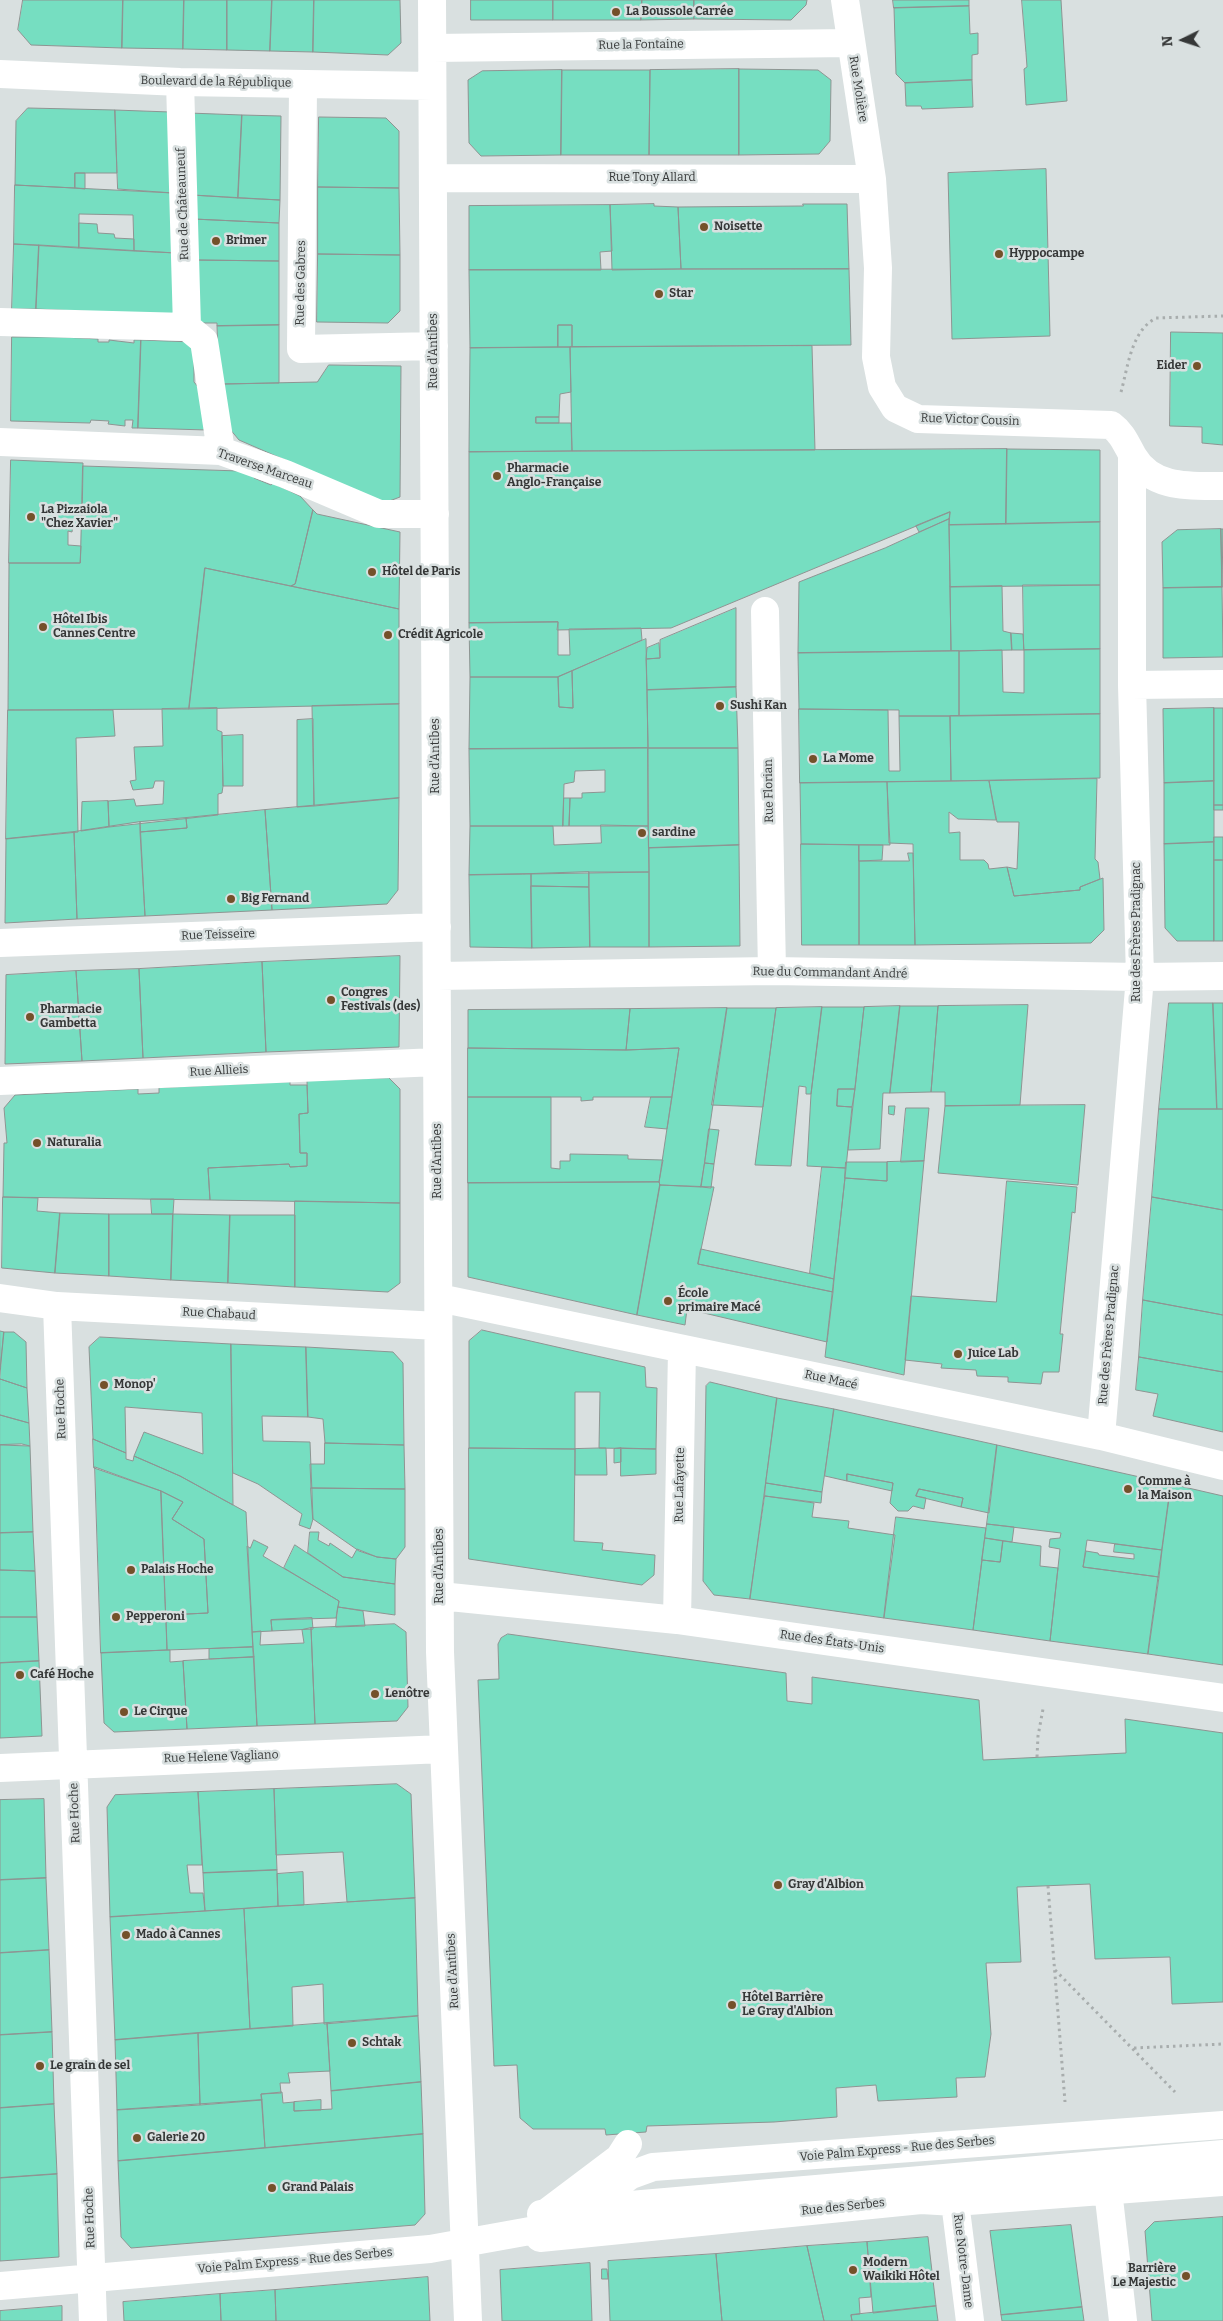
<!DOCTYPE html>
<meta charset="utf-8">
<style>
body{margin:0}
#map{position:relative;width:1223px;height:2321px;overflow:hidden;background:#d9e0e0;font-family:Bitter,serif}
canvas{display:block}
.north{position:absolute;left:1158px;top:15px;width:50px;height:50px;-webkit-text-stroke:4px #d9e0e0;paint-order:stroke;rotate:266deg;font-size:14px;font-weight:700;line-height:20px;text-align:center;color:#363838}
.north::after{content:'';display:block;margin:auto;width:18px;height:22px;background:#363838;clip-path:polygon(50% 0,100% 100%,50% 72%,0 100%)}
</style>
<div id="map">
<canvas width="1223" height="2321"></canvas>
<div class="north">N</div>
</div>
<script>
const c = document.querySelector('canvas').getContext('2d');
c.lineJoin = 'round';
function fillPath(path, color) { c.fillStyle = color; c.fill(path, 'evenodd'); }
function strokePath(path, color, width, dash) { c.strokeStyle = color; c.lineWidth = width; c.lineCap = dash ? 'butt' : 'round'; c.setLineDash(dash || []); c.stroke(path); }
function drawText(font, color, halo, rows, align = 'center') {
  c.font = font + ' Bitter,serif'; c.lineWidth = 5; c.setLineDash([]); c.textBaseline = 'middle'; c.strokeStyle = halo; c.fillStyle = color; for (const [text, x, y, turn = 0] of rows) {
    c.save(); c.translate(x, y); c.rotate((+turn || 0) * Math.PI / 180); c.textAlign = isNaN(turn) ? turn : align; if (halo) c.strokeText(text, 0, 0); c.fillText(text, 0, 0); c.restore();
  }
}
const building = new Path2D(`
 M23 0H123L122 48 31 45 18 30Z
 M123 0H184L183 49 122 48Z
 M184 0H227V50L183 49Z
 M227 0H272L270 51 227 50Z
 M272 0H314L313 52 270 51Z
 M314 0H400L401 43 388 55 313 52Z
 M471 0H553V20H471Z
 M553 0H642L641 20H553Z
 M642 0H694V19L641 20Z
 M694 0H807L806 5 791 20 694 19Z
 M893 0H969V6L894 8Z
 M1022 0H1061L1067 101 1026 105 1024 69 1027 67 1026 53Z
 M969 6 970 34 978 33V54L972 55V80L905 83 896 74 894 8Z
 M739 69V155H649L650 70Z
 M739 69 818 70 831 80 830 141 819 154 739 155Z
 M562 70 561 155 481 156 469 143 468 80 482 71Z
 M562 70H650L649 155H561Z
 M972 80 973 107 922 109 921 106H906L905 83Z
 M28 108 115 110 117 173H75V188L15 185 16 121Z
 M115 110 170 112 173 193 118 189Z
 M189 113 242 115 238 198 192 195Z
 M242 115 281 116 280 200 238 198Z
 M319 117 386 118 399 131V188L318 187Z
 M1046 169 1050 336 952 339 948 173Z
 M75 173H85V189L75 188Z
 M15 185 173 193 176 253 134 251 133 215 79 214V248L14 244Z
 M318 187 399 188 400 255 318 254Z
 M192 195 280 200 279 223 193 219Z
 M654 204V206L678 207 681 269 612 270 610 205Z
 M803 204H847L849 269H681L678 207 803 206Z
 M610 205 612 251 600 252 601 270H469V206Z
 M193 219 279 223V261L194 260Z
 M79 223 97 224 98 233 114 234 115 238 134 239V251L79 248Z
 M14 244 39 245 36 309H12Z
 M39 245 176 253 178 316 36 309Z
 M318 254 400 255V311L388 323 317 322Z
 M194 260 279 261V325L217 326V323H196Z
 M849 269 851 345 572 347V325H558V347L470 348 469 270Z
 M279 325V383L223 384 219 382 217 326Z
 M558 325H572V347H558Z
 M1171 332 1223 333V445L1202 443V427L1170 426Z
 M12 337H63L98 339V342H109V340L134 343V340H141L138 428H132L133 420H125V426L108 424 109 421 91 420 90 423 11 421Z
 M141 340 194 342V382L203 393 207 430 138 428Z
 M812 346 815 450 572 451 570 347Z
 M558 347H570L571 392 560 394 559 417H536V423H571L572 451 469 452 470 348Z
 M329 365 401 366 400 497 384 503 239 440 224 422 223 384 317 382Z
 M536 417H559V423H536Z
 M1007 449 1006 524 949 525 950 512 671 628 557 630 558 622 469 623V452Z
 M1007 449 1100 450V522L1006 524Z
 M11 460 83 463 82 525 73 524 72 532 68 531V545L81 546 80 563H9Z
 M83 466 240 471 255 475 254 478 271 485 273 483 300 496 313 510 295 584 291 586 205 568 189 709 8 710 9 563H80Z
 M313 510 317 514 400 532 399 609 291 586 295 584Z
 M950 512 949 519 919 532 916 526Z
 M949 519 951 651 798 653 799 582 885 548Z
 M1100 522V585L950 587 949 525Z
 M1221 529H1223L1222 587Z
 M1221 529 1222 587 1163 588 1162 542 1177 530Z
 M205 568 399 609V704L189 709Z
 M1023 585H1100V649L1024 650Z
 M1002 586 1003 631 1011 633 1012 650 951 651 950 587Z
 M1222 587 1223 657 1163 658V588Z
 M736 608V687L647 690 646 659 660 658V640Z
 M558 622V655H570L569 629 641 628 642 640 558 677H470L469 623Z
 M1011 633 1023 634 1024 650H1012Z
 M646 639 648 748 469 749 470 677H558L559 707 573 708 572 671Z
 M659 643 660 658 646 659 647 648Z
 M1100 649V714L959 716V651L1002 650 1003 692 1024 693V650Z
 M959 651V716H899V710L799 709 798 653Z
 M572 671 573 708 559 707 558 677Z
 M736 687 738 748H648L647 690Z
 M399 704V798L314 806 312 706Z
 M217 708V730L222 732V736L223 786 222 793 218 794V815L109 827 108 801 134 799 136 806 163 804 164 781H155L153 788 133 790 130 781 136 780 134 747 163 746 162 709Z
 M1214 708H1223V805H1214Z
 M1214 708V781L1164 783 1163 709Z
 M799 709 888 710 889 771H900L899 716H950L951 781 800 783Z
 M8 710H113L115 736 76 738 78 832 6 839Z
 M1100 714V778L951 781 950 716Z
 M313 719 314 806 297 807V720Z
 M243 735V786H223L222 736Z
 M648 748H738L739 845 649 848Z
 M648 748V826H569L570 798H582V793L605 792V770L575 771 574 782 564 784 563 826H470L469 749Z
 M1097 779 1095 859 1098 862 1100 879 1080 887V890L1014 896 1007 867 1017 869 1019 822H997L989 781Z
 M989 781 996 820 958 819 949 812V833L960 832V860H984L988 864 989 869 1007 867 1014 896 1080 890V887L1103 878 1104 930 1091 943 915 945 913 844 889 843 887 782Z
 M1214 781V842L1164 844V783Z
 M887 782 890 845 801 844 800 783Z
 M399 798 398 890 387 904 272 910 265 810Z
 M564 798H570L569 826H563Z
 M108 801 109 827 81 831 82 802Z
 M1214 805H1223V810H1214Z
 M265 810 272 910 145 916 140 832 187 828 186 818Z
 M186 818 187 828 140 832V822Z
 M140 822 145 916 77 919 74 832Z
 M601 825 648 826 649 872 469 875 470 826H553L554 845 601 843Z
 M74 832 77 919 5 923 6 839Z
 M1214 837H1223V860H1214Z
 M1214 842V941H1177L1165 928 1164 844Z
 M801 844 859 845V945H802Z
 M739 845 740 946 649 947V848Z
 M859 845H883L882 860 859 861Z
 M908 853H913L915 945H859V861H909Z
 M1214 860H1223V941H1214Z
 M589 872V887L531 886V874Z
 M589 872H649V947H590Z
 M531 874 532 948 470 947 469 875Z
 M531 886 589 887 590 947 532 948Z
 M400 956 399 1047 266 1052 262 962Z
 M262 962 266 1052 143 1058 139 969Z
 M139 969 143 1058 82 1061 76 971Z
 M76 971 82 1061 5 1064 6 975Z
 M1169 1003H1213L1217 1109H1159Z
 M1213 1003H1223V1109H1217Z
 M1028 1005 1020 1105 945 1106V1092H931L938 1006Z
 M900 1006 890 1093H883L880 1149 848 1150 864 1007Z
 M900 1006H938L931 1092 890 1093Z
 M822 1007H864L855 1089H838L837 1106 852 1107 846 1168 807 1166 811 1094Z
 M822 1007 811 1094H806V1087L799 1086 791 1166 755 1165 776 1008Z
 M727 1008 701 1187 660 1185 659 1182 679 1048 626 1050 630 1009Z
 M727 1008H776L763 1107 712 1105Z
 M630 1009 626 1050 468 1048V1010Z
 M468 1048 626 1050 679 1048 672 1097H593V1100L581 1101V1097H468Z
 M389 1078 400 1089V1203L210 1200 208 1168 289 1164 290 1167 307 1166V1153H300L299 1114 308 1113 307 1081Z
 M290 1082V1085H307L308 1113 299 1114 300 1153H307V1166L290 1167 289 1164 208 1168 210 1200 3 1197 4 1143H7L4 1108 15 1095 138 1089V1094L159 1093V1088Z
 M838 1089H855L852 1107 837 1106Z
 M468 1097H551V1168L560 1169V1161H570V1154L628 1155V1159L663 1160 659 1182 468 1183Z
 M651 1097H672L667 1129 645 1127Z
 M1085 1105 1078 1185 938 1173 945 1106Z
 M889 1106H895L894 1115 889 1114Z
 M906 1108H929L924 1161 901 1162Z
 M1159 1109H1223V1210L1152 1197Z
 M709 1129 719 1130 714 1164 705 1163Z
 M924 1161 904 1375 825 1357 845 1178 887 1181V1162Z
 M846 1162H887V1181L845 1178Z
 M705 1163 714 1164 711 1188 701 1187Z
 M822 1167 846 1168 834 1279 810 1273Z
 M1007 1181 1077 1187 1075 1213 1072 1212 1060 1334H1063L1059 1372H1043L1041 1384 1008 1382V1377L977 1376 976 1370 941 1368 942 1364 905 1360 911 1296 996 1302Z
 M659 1182 660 1185 637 1315 468 1277V1183Z
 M660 1185 714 1187 698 1264 833 1292 827 1342 687 1309 685 1325 637 1315Z
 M3 1197 38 1198 37 1211 60 1213 55 1273 2 1268Z
 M1152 1197 1223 1210V1315L1143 1300Z
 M151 1199H174L173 1214H152Z
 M295 1201 400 1203V1283L388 1292 295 1287Z
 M60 1213 109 1214V1276L55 1273Z
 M109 1214H173L171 1280 109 1276Z
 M173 1214 230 1215 228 1283 171 1280Z
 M230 1215H295V1287L228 1283Z
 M701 1249 834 1279 833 1292 698 1264Z
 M1143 1300 1223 1315V1372L1139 1357Z
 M482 1330 645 1367 646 1387 657 1388 656 1449 599 1448 600 1392H575V1449L469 1448V1341Z
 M0 1331 4 1332 0 1369Z
 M4 1332H14L26 1342 27 1388 0 1379Z
 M100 1337 231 1344 233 1505 180 1476 134 1456 144 1432 203 1454 202 1413 125 1407 126 1453 93 1439 89 1347Z
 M231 1344 306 1347 308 1417 262 1416 263 1441 310 1442 313 1519 310 1529 299 1525 302 1514 258 1484 233 1473Z
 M306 1347 393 1352 403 1363 404 1445 325 1443 323 1419 308 1417Z
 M1139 1357 1223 1372V1432L1153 1416 1158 1394 1136 1390Z
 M0 1379 27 1388 29 1423 0 1415Z
 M710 1382 777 1398 750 1599 714 1595 703 1581 706 1386Z
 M777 1398 834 1409 822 1492 766 1483Z
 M834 1409 997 1445 989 1513 961 1507 963 1498 919 1489 916 1496 926 1498 924 1509 913 1506 908 1511H898L890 1503 893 1483 847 1474V1481L825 1476Z
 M0 1415 29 1423 30 1446 0 1445Z
 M93 1439 126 1453V1459L133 1461 134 1456 180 1476 246 1512 253 1647 167 1650 166 1615 208 1613 204 1539 172 1519 183 1502 161 1491 94 1468Z
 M325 1443 404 1445 405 1489 311 1488 310 1464H324Z
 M22 1444 30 1446 33 1532 0 1533V1445Z
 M997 1445 1171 1484 1162 1550 1087 1540 1083 1567 1159 1577 1148 1654 1050 1641 1060 1549 1049 1547 1050 1539 1060 1538 1061 1533 987 1524Z
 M469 1448 575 1449 574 1541 603 1543 602 1550 655 1555 654 1575 642 1585 469 1559Z
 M599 1448H606L607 1475H575V1449Z
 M621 1448 656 1449V1474L621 1476Z
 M621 1448V1462L614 1463V1449Z
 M95 1467 161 1491 167 1650 101 1653Z
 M847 1474 893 1483 892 1491 847 1481Z
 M766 1483 822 1492 821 1503 765 1496Z
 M1171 1484 1223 1496V1665L1148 1654Z
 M311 1488 405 1489V1547L396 1559 377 1557 359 1551 313 1519Z
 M919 1489 963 1498 961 1507 916 1496Z
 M161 1491 183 1502 172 1519 204 1539 208 1613 166 1615Z
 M765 1496 814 1503 812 1517 849 1521 848 1528 895 1535 884 1618 750 1599Z
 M896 1517 986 1528 973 1630 884 1618Z
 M987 1524 1014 1527 1012 1542 985 1538Z
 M33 1532 35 1571 0 1570V1533Z
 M310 1532H319L318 1540 329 1546 330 1543 352 1558 357 1549 377 1557 396 1559 395 1584 343 1577 308 1553Z
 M985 1538 1003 1541 1000 1562 982 1560Z
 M254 1540 268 1547 263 1556 339 1601 336 1618 271 1620 272 1631 252 1632 247 1546 250 1548Z
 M1003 1541 1041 1546 1040 1566 1058 1568 1050 1641 973 1630 982 1560 1000 1562Z
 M1115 1544 1162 1550 1159 1577 1083 1567 1086 1551 1098 1553 1099 1555 1134 1559V1554L1114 1552Z
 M295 1545 343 1577 395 1584V1615L338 1607 339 1601 284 1568Z
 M0 1570 35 1571 37 1617H0Z
 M338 1607 363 1611 365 1626 336 1627Z
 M0 1617H37L39 1661 0 1663Z
 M312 1618 313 1629 272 1631 271 1620Z
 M395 1624 406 1632 408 1707 397 1721 315 1724 311 1628Z
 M311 1628 315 1724 257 1726 252 1632 261 1631 260 1645 304 1643 302 1630Z
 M508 1634 786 1673 787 1701 812 1704V1677L979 1700 983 1760 1126 1753 1125 1719 1223 1733V2002L1172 2004 1170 1957 1095 1959 1090 1884 1017 1887 1021 1962 986 1963 991 2034 985 2077 956 2078 957 2097 878 2101 876 2085 836 2088 837 2117 774 2122 647 2126 646 2132 606 2135 605 2129H533L520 2118 517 2065 494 2066 478 1680 499 1679 498 1644 501 1638Z
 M253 1647 254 1657 209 1659V1649Z
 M167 1650H170V1662L183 1661 187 1729 114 1732 104 1723 101 1653Z
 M254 1657 257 1726 187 1729 183 1661Z
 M39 1661 42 1736 0 1738V1663Z
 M397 1784 411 1794 415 1898 347 1902 343 1852 276 1855 274 1789Z
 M274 1789 277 1870 203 1873 198 1792Z
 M198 1792 202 1865H187L190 1893H203L205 1911 110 1917 107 1807 115 1795Z
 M44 1799 46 1878 0 1880V1800Z
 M277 1870 278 1906 205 1911 203 1873Z
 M303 1872 304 1905 278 1906 277 1874Z
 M46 1878 49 1950 0 1953V1880Z
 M415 1898 418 2016 324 2024 323 1984 292 1987 293 2026 250 2029 244 1909Z
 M244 1909 250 2029 115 2040 110 1917Z
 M49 1950 52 2032 0 2035V1953Z
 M418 2016 421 2082 331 2091 327 2023Z
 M327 2023 330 2071 288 2073 290 2083H280L281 2093 261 2094 262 2100 200 2105 198 2033Z
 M52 2032 54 2104 0 2108V2035Z
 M198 2033 200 2105 117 2110 115 2040Z
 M421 2082 423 2134 265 2148 261 2094 282 2092 283 2103 294 2102V2111L332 2109 331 2091Z
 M262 2100 265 2148 118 2161 117 2110Z
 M321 2100V2110L294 2111V2102Z
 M54 2104 57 2174 0 2178V2108Z
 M423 2134 425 2214 415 2225 131 2248 121 2237 118 2161Z
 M57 2174 59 2257 0 2261V2178Z
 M1223 2217V2321H1152L1145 2231 1154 2222Z
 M1071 2225 1082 2307 1001 2315 990 2231Z
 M928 2237 936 2306 873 2313 867 2242Z
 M867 2242 871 2297 859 2298 860 2314 851 2315 852 2321H824L807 2246Z
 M807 2246 824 2321H722L716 2254Z
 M716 2254 722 2321H610L608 2261Z
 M590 2263 592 2321H502L500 2270Z
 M602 2269H607L608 2279H602Z
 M428 2277 430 2321H276L275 2290Z
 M275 2290 276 2321H221L220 2294Z
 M220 2294 221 2321H124L123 2302Z
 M62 2306V2321H0V2311Z
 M936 2306 938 2321H852L851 2315Z
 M1082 2307 1084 2321H1002L1001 2315Z`);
fillPath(building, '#76dec1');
strokePath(building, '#8e9492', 1);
strokePath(new Path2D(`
 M1121 392C1128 367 1131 331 1156 318L1223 316
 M1037 1757 1038 1736 1043 1709
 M1048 1886 1065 2102
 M1055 1970 1175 2092
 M1134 2048 1223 2044`), '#a8adad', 3, [2.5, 4]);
strokePath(new Path2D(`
 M432 0 440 1652 468 2321
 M845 0 872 179 878 268 876 357 882 387 895 408 918 419 1111 425C1123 434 1126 444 1133 456 1152 489 1190 486 1223 486
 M433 48 850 43
 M0 74 180 82 432 86
 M303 84 301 349 434 346
 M433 178 872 179
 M0 322 187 327 180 82
 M187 327 204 341 221 451
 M0 442 221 451 285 474 379 514H435
 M765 611 772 971
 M1132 685 1223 684
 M0 943 437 927
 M437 976 772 971 1140 977 1223 976
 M0 1081 437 1062
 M0 1298 57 1306 438 1326
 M439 1298 1101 1436 1223 1466
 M57 1306 93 2321
 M1101 1436 1140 977 1132 685V456
 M440 1596 677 1620 1223 1698
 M677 1620 682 1350
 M0 1768 443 1749
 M1108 2190 1123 2321
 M955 2202 970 2321
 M584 2209 1223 2154
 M541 2214 546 2213 619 2158 628 2144
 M540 2238 921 2200 955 2202 1223 2182
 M0 2286 430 2249 552 2227 584 2209 631 2175 653 2167 1223 2125`), '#fff', 28);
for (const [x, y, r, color] of [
 [616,12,5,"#74512a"],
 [704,227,5,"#74512a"],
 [216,241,5,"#74512a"],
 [999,254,5,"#74512a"],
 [659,294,5,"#74512a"],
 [1197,366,5,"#74512a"],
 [497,476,5,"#74512a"],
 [31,517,5,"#74512a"],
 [372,572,5,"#74512a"],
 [43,627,5,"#74512a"],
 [388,635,5,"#74512a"],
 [720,706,5,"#74512a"],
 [813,759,5,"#74512a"],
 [642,833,5,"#74512a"],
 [231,899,5,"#74512a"],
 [331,1000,5,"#74512a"],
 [30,1017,5,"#74512a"],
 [37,1143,5,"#74512a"],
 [668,1301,5,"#74512a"],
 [958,1354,5,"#74512a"],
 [104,1385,5,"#74512a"],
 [1128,1489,5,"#74512a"],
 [131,1570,5,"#74512a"],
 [116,1617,5,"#74512a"],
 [20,1675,5,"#74512a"],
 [375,1694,5,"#74512a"],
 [124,1712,5,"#74512a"],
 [778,1885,5,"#74512a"],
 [126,1935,5,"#74512a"],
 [732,2005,5,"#74512a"],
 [352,2043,5,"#74512a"],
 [40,2066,5,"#74512a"],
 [137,2138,5,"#74512a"],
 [272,2188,5,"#74512a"],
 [853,2270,5,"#74512a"],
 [1186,2276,5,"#74512a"]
]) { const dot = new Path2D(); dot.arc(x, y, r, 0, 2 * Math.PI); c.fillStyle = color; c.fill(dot); strokePath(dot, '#d9e0e0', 2); }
drawText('bold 12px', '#363838', '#d9e0e0', [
 ["La Boussole Carrée",626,12],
 ["Noisette",714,227],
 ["Brimer",226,241],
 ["Hyppocampe",1009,254],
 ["Star",669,294],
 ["Eider",1187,366,"right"],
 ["Pharmacie",507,469],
 ["Anglo-Française",507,483],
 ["La Pizzaiola",41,510],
 ["\"Chez Xavier\"",41,524],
 ["Hôtel de Paris",382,572],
 ["Hôtel Ibis",53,620],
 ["Cannes Centre",53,634],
 ["Crédit Agricole",398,635],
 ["Sushi Kan",730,706],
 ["La Mome",823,759],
 ["sardine",652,833],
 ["Big Fernand",241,899],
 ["Congres",341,993],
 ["Festivals (des)",341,1007],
 ["Pharmacie",40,1010],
 ["Gambetta",40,1024],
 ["Naturalia",47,1143],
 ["École",678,1294],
 ["primaire Macé",678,1308],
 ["Juice Lab",968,1354],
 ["Monop'",114,1385],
 ["Comme à",1138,1482],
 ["la Maison",1138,1496],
 ["Palais Hoche",141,1570],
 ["Pepperoni",126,1617],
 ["Café Hoche",30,1675],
 ["Lenôtre",385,1694],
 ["Le Cirque",134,1712],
 ["Gray d'Albion",788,1885],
 ["Mado à Cannes",136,1935],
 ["Hôtel Barrière",742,1998],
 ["Le Gray d'Albion",742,2012],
 ["Schtak",362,2043],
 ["Le grain de sel",50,2066],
 ["Galerie 20",147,2138],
 ["Grand Palais",282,2188],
 ["Modern",863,2263],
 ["Waikiki Hôtel",863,2277],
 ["Barrière",1176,2269,"right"],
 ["Le Majestic",1176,2283,"right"]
], 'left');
drawText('12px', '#363838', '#d9e0e0', [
 ["Rue la Fontaine",641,45,-1],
 ["Boulevard de la République",216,82,1],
 ["Rue Molière",858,89,81],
 ["Rue Tony Allard",652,178],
 ["Rue de Châteauneuf",183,204,-92],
 ["Rue des Gabres",301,283,-89],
 ["Rue d'Antibes",434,351,-90],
 ["Rue Victor Cousin",970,420,2],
 ["Traverse Marceau",265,469,19],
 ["Rue d'Antibes",436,756,-90],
 ["Rue Florian",769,791,-91],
 ["Rue des Frères Pradignac",1137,932,-90],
 ["Rue Teisseire",218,935,-2],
 ["Rue du Commandant André",830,973,1],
 ["Rue Allieis",219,1071,-3],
 ["Rue d'Antibes",438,1161,-90],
 ["Rue Chabaud",219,1314,3],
 ["Rue des Frères Pradignac",1109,1335,-85],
 ["Rue Macé",831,1380,12],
 ["Rue Hoche",61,1409,-92],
 ["Rue Lafayette",680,1485,-89],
 ["Rue d'Antibes",440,1566,-90],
 ["Rue des États-Unis",832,1642,8],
 ["Rue Helene Vagliano",221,1757,-2],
 ["Rue Hoche",75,1813,-92],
 ["Rue d'Antibes",453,1971,-93],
 ["Voie Palm Express - Rue des Serbes",897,2149,-5],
 ["Rue des Serbes",843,2207,-6],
 ["Rue Hoche",90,2218,-92],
 ["Voie Palm Express - Rue des Serbes",295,2261,-5],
 ["Rue Notre-Dame",963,2261,83]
]);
</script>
